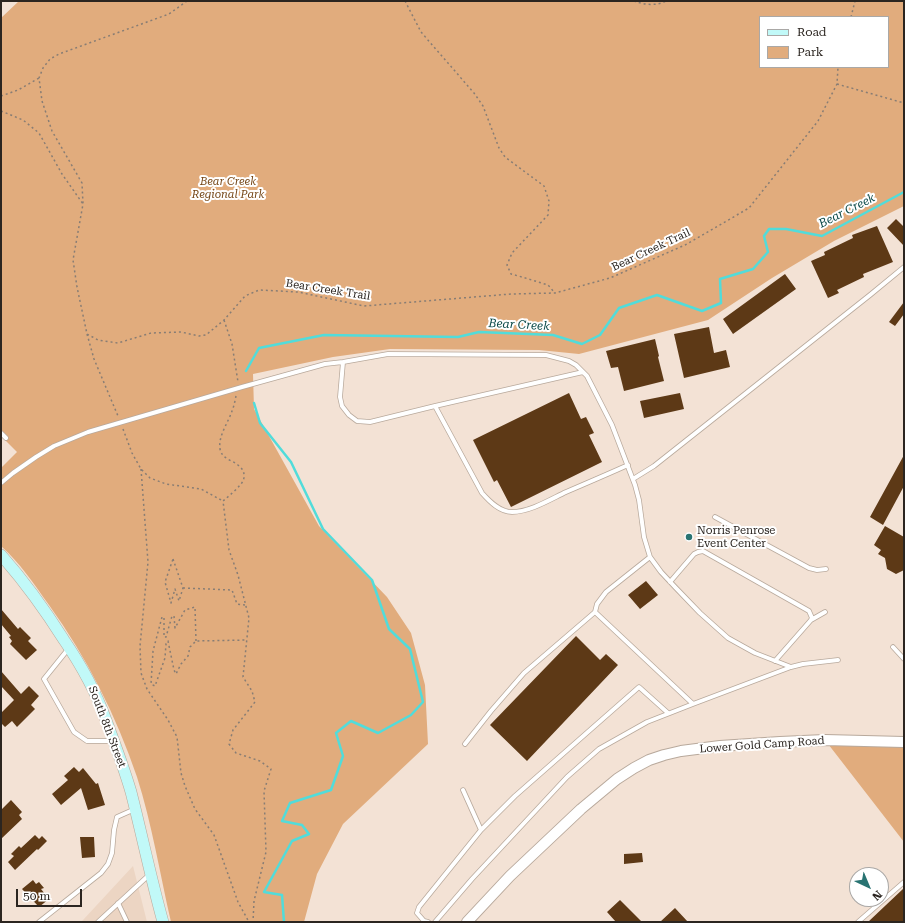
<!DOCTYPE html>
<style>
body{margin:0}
#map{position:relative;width:905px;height:923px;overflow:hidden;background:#f3e2d5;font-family:"Roboto Serif",serif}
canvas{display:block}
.frame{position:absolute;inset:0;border:2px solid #2b2520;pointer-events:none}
.legend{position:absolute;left:759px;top:16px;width:130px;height:52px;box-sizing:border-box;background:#fff;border:1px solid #aaa8a6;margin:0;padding:5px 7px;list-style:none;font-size:12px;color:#2b2520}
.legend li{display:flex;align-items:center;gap:8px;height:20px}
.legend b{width:20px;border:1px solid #aaa8a6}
.north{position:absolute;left:849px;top:867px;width:40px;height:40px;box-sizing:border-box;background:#fff;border:1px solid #aaa8a6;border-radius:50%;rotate:136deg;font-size:11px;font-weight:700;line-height:16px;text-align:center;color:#2b2520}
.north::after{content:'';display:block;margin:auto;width:14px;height:18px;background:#297372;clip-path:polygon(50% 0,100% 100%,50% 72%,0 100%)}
.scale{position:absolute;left:16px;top:889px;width:66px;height:18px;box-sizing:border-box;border:2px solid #2b2520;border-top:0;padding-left:5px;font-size:12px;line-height:14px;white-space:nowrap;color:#2b2520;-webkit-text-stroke:3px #fff;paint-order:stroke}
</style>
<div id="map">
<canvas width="905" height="923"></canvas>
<div class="frame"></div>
<ul class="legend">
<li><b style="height:5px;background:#c1f9f8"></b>Road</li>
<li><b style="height:11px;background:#e1ac7d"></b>Park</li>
</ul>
<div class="north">N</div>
<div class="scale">50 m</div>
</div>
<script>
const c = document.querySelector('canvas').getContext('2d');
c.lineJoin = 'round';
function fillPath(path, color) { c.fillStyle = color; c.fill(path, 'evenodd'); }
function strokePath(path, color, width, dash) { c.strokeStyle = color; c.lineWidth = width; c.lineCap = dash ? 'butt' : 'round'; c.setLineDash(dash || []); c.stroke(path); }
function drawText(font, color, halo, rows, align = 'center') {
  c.font = font + ' "Roboto Serif",serif'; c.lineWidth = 4; c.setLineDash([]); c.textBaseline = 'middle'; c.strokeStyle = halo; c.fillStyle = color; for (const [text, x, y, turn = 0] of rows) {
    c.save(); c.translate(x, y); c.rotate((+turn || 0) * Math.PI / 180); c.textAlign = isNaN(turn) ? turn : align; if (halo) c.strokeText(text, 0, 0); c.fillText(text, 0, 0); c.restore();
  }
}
fillPath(new Path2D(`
 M133 866 147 922H81L83 920Z`), '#ecd5c3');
fillPath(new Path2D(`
 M19 1H904V206L834 241 772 278 708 320 579 354 539 350 390 349 333 357 253 374 254 409 319 526 387 597 411 633 425 685 428 744 343 824 317 874 304 922H171C160 874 152 824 137 777 116 715 87 658 49 605 34 584 20 563 1 546V468L17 452 1 436V18ZM760 17H888V67H760Z
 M825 740 904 742V842Z`), '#e1ac7d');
strokePath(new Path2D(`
 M246 371 259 348 324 335 458 337 479 332 553 335 582 344 600 335 619 308 657 295 702 311 721 303 720 279 753 269 768 252 764 236 769 229H786L822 236 904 192
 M254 403 260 423 291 462 323 529 372 580 389 629 410 649 423 702 411 715 378 733 351 721 336 733 343 756 331 790 290 803 282 821 302 825 309 834 292 841 264 892 282 895 284 922`), '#51dcda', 2.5);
fillPath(new Path2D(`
 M896 219 904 227V246L887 228Z
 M877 226 893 262 863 274 864 277 837 290 839 293 828 298 811 261 825 255 824 252 853 238 852 235Z
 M785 274 796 289 733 334 723 319Z
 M904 302V314L895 326 889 322Z
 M709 327 714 353 726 350 730 367 684 378 674 334Z
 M655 339 659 356 658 357 664 381 624 391 618 367 611 368 606 351Z
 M569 393 581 419 586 417 594 433 589 435 602 462 511 507 497 480 494 482 473 440Z
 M680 393 684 409 644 418 640 401Z
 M904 455V486L883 525 870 517Z
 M885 526 904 537V570L896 574 887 569 885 558 878 554 881 550 874 545Z
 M646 581 658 595 640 609 628 595Z
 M1 609 18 629 20 627 31 638 28 641 37 650 26 660 10 644 12 641 9 637 11 636 1 624Z
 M576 636 600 660 606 654 618 665 527 761 490 725Z
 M1 671 21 694 29 686 39 696 31 705 35 709 17 727 12 721 5 727 1 723V713L14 700 1 686Z
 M74 767 79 772 83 768 96 784 98 783 105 805 88 810 81 788 61 805 52 794 68 780 64 776Z
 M11 800 22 812 19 815 22 819 1 839V810Z
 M35 835 39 839 42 836 47 841 38 850 37 849 15 870 8 862 14 856 11 854 19 846 21 848Z
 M80 837H94L95 857 82 858Z
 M642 853 643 862 624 864V854Z
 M33 880 36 884 39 882 44 888 41 889 49 899 39 907 22 889Z
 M904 888V922H868Z
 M620 900 642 922H616L607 912Z
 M675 908 688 922H660Z`), '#5d3916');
const service = new Path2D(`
 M343 362 340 397 342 406 349 415 357 421 370 422 435 406
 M583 372 435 406 482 493C490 502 500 512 512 512 530 512 551 499 566 492 587 483 608 474 628 465
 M1 433 6 438
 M633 479 654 466 870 295 904 267
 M1 483 13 473 36 457 54 446 88 432 242 387 325 364 343 362 388 354 546 355 569 361 576 365 587 376 612 425 635 485 639 500 644 537 650 557 661 572 675 587 700 613 728 638 755 653 791 667 803 664 838 660
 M715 517 809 568 817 570 826 569
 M650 557 606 592 597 604 595 612 693 704 791 667
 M670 582 694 554 698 552 703 551 809 611 812 618 811 620 775 661
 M811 620 825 612
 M893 647 904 659
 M69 648 44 679 74 732 87 741H113
 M465 744 491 711 524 673 595 612
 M463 790 481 830
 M118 903 127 922
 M39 922 101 873 108 864 112 853 114 830 117 817 135 809
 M98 922 149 875
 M428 922 424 921 417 913 419 907 481 830 515 796 639 687 668 713
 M435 922 472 879 567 777 599 749 647 722 693 704
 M858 922 904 882`);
const tertiary = new Path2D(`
 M467 922 510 876 581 809 617 779 634 768 649 760 664 755 681 751 720 746 780 742 825 740 904 742`);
const secondary = new Path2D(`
 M1 555C25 582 45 610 64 640 81 665 96 692 106 720 115 744 124 768 131 792 142 835 151 879 163 922`);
strokePath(service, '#b8a99c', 5.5);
strokePath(tertiary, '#b8a99c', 12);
strokePath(secondary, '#b8a99c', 12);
strokePath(new Path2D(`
 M187 1 169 14 59 54 50 59 43 68 39 78 42 101 52 131 82 183 83 204 73 260 77 287 87 334 98 340 118 343 151 333 181 332 199 336 206 335 224 320 245 296 259 290 298 292 364 306 511 294 555 293 610 278 685 245 749 208 818 121 837 84 838 67
 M405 1 421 32 474 93 483 106 499 148 505 157 544 186 549 201 548 215 512 253 507 265 511 274 522 277 548 285 555 293
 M634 1C644 5 657 6 666 1
 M851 17 855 1
 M837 84 904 103
 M1 96 18 90 39 78
 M1 111 23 120 39 133 62 174 83 204
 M224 320 232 344 238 382
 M87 334 94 359 118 416
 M236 396C235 401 234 406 232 411 228 423 218 436 220 449 222 459 232 460 238 465 245 470 246 478 241 484 236 490 229 496 223 501L229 550 238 575 249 618 243 677 252 691 255 702 233 730 229 744 236 753 260 761 271 769 264 791 266 852 254 901 253 922
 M123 429 132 453 141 469 150 478 166 484 201 489 223 501
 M141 469 148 562 140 646 141 673 147 689 168 720 177 737 181 773 185 786 195 809 214 835 238 902 249 922
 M173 559 183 588 179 601 175 589 171 603 165 582Z
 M183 588 232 590 237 604 245 605
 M196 641 195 607 185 610 175 628 174 616H172L166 637H164V617H162L153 651 151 684 155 686 165 658 166 644 168 641 174 670 176 674 181 664 188 656 190 647 196 641 247 640`), '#887d74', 1.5, [2, 3]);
strokePath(service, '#fff', 4);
strokePath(tertiary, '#fff', 10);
strokePath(secondary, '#c1f9f8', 11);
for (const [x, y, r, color] of [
 [689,537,4,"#297372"]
]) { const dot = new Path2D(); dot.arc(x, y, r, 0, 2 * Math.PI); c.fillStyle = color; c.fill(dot); strokePath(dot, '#fff', 1.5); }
drawText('italic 11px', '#764717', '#fff', [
 ["Bear Creek",228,182],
 ["Regional Park",228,195]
]);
drawText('11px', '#2b2520', '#fff', [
 ["Bear Creek Trail",651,250,-25],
 ["Bear Creek Trail",328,290,9],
 ["South 8th Street",107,727,69],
 ["Lower Gold Camp Road",762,745,-4]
]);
drawText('11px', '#2b2520', '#fff', [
 ["Norris Penrose",697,531],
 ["Event Center",697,544]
], 'left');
drawText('italic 12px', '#0b4a49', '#fff', [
 ["Bear Creek",847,211,-27],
 ["Bear Creek",519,325,3]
]);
</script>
